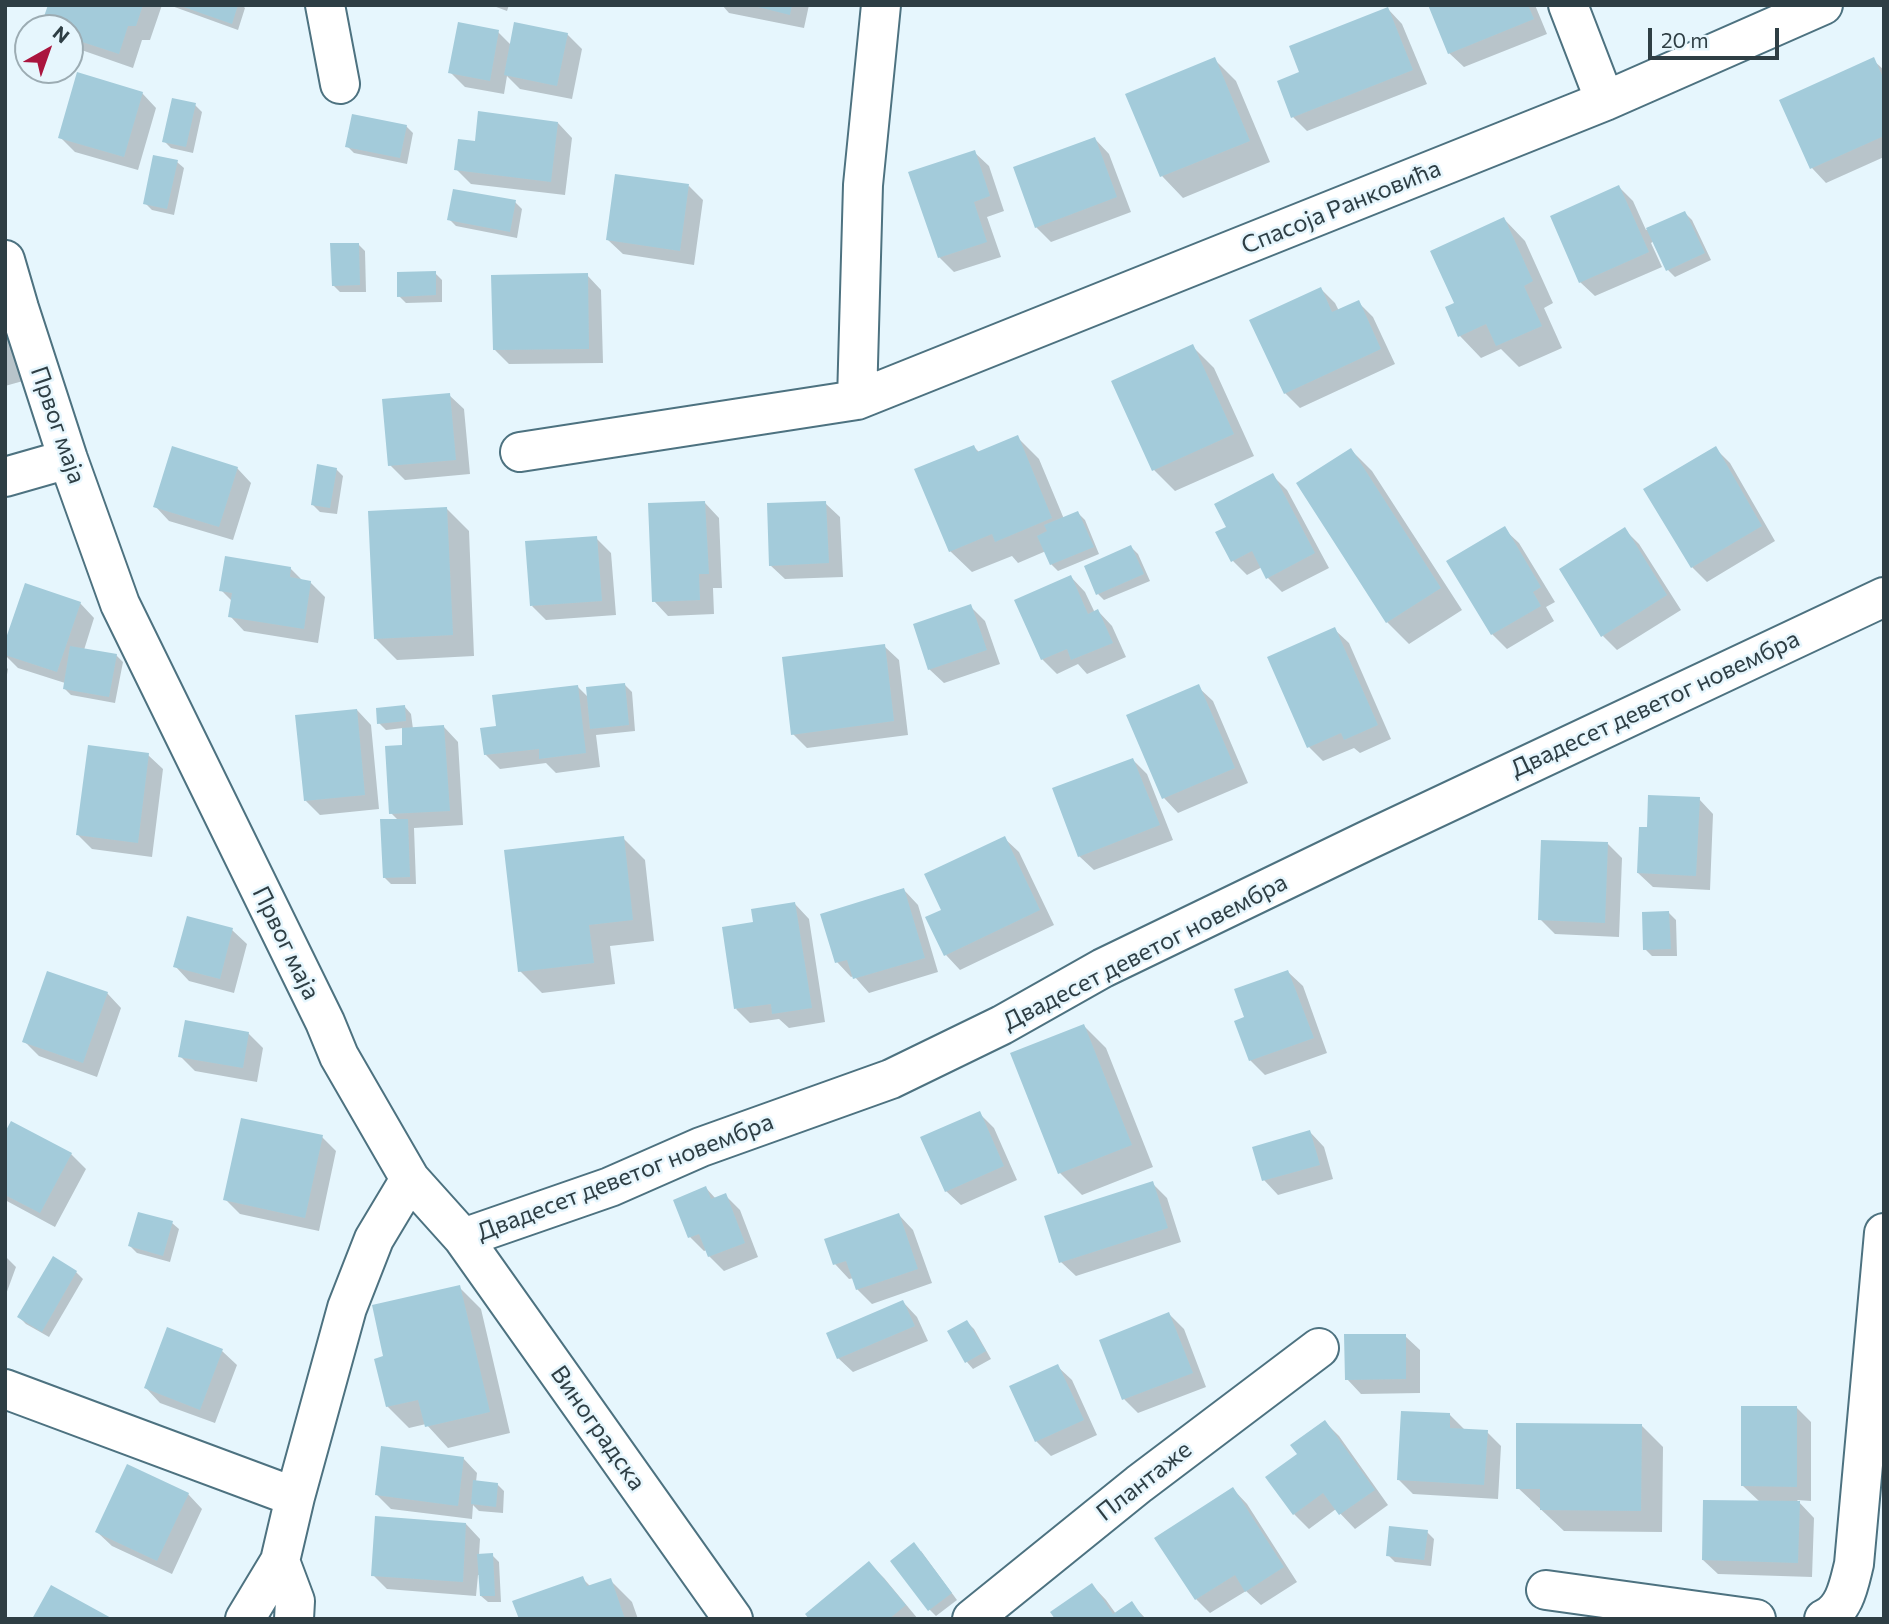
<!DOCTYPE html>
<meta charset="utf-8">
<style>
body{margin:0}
#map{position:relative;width:1889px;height:1624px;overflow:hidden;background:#e6f6fd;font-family:Commissioner,sans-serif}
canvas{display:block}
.frame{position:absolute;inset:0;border:7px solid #2e3e44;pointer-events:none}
.north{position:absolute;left:14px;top:14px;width:70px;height:70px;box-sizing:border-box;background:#e6f6fd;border:2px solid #9cacb3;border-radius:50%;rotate:40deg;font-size:19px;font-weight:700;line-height:28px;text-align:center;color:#2e3e44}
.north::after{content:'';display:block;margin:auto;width:24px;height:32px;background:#aa153e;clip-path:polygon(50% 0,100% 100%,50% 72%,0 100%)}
.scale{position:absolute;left:1648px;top:28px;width:131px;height:32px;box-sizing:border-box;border:4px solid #2e3e44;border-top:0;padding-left:9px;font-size:21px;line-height:24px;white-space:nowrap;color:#2e3e44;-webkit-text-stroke:5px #e6f6fd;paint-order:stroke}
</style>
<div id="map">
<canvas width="1889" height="1624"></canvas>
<div class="frame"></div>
<div class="north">N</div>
<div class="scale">20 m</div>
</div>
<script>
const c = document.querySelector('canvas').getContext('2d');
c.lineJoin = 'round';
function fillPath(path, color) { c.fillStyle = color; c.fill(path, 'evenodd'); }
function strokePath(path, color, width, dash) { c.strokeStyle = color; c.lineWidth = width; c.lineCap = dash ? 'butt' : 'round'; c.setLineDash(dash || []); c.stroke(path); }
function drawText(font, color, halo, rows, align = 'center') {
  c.font = font + ' Commissioner,sans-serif'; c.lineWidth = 5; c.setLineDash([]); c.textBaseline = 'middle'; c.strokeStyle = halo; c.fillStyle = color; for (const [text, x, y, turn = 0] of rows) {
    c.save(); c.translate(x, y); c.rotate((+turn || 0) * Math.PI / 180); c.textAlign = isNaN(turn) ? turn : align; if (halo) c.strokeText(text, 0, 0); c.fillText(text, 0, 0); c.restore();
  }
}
fillPath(new Path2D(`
 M50 5H162L150 40H142L133 68 70 46V28H43Z
 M169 5H242L245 8 238 30Z
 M491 5H509L507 11Z
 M722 5H809L804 28 729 13Z
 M1430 5H1535L1547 34 1464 67 1449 53Z
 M1388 9 1402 24 1427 84 1307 131 1293 117Z
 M498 32 511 45 567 34 582 49 572 99 520 89 507 76 504 94 465 87 450 72Z
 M1214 59 1236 81 1270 162 1183 198 1162 176Z
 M1873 60 1884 70V157L1826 183 1812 168 1781 101Z
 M142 93 156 108 138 170 75 152 60 137Z
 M195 105 202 112 193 153 171 148 164 141Z
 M558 123 572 138 565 195 471 184 456 169 476 143Z
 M406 126 413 133 407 164 354 153 347 146Z
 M1095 139 1109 154 1131 212 1051 242 1036 227Z
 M974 152 989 166 1004 211 987 217 1001 257 954 272 939 257Z
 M177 162 184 168 174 215 152 210 145 203Z
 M689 186 703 200 694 265 623 254 608 240Z
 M1619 187 1633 201 1646 230 1685 213 1692 220 1711 260 1675 277 1668 270 1654 241 1651 243 1662 267 1595 296 1580 282Z
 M515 202 522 209 517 238 456 226 449 219Z
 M1504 219 1525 241 1553 303 1544 308 1562 348 1519 367 1501 349 1481 358 1460 336 1447 308 1456 304Z
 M358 244 365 251 366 292H340L333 285Z
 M435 273 442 280V302L406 303 399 296Z
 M587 275 601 290 603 363 509 364 495 350Z
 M1321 289 1335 303 1339 311 1358 302 1373 317 1395 364 1300 408 1285 393Z
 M5 308 23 381 5 386Z
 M1192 346 1214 368 1254 456 1175 491 1154 470Z
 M449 395 464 409 470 474 405 480 390 465Z
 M1017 437 1039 459 1064 519 1078 513 1085 520 1099 554 1058 571 1051 564 1046 551 1018 563 1012 556 972 572 950 551 974 447 980 453Z
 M1715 448 1730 463 1775 541 1707 582 1692 567Z
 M1351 450 1372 471 1462 610 1409 644 1387 622 1298 483Z
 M237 468 251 483 233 540 169 521 155 506Z
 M336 469 343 476 337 514 320 512 313 505Z
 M1272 475 1287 490 1329 568 1282 592 1268 578 1262 567 1247 575 1233 561 1228 527Z
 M705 503 719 518 722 588H713L714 614 668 616 654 601Z
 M825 503 840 517 843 577 785 579 770 565Z
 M447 509 469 531 474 656 397 660 375 638Z
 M1504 529 1519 543 1555 602 1546 607 1554 621 1507 649 1492 634 1449 562Z
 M1625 530 1639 544 1681 610 1617 650 1603 636Z
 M596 538 611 553 616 615 546 620 532 606Z
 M1131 547 1138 554 1150 581 1104 600 1098 594Z
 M290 568 303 581 310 582 325 597 318 643 244 631 230 616 232 601 221 590Z
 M1071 577 1085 592 1095 613 1098 611 1112 626 1126 657 1087 674 1078 664 1057 674 1042 659Z
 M80 603 94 618 84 650 116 655 123 662 115 703 71 695 64 688 65 683 18 668 5 655V647Z
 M970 606 985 621 1000 664 944 683 929 669Z
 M1334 629 1349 643 1391 739 1360 753 1354 748 1323 761 1309 747Z
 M884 646 899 660 908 735 807 748 793 734Z
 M5 666 8 669 5 686Z
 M625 685 632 692 635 731 596 735 600 767 556 773 546 763 500 769 485 754 498 728 578 687 589 698Z
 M1198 687 1213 701 1248 783 1178 813 1164 798Z
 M405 707 411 714 413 729 444 727 458 742 463 825 414 828 416 884H391L384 877 398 820 391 813 404 746 403 728 386 730 379 723Z
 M357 710 371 725 379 809 320 815 305 800Z
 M148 755 163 769 152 857 92 849 78 835Z
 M1133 760 1147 774 1173 840 1094 870 1079 856Z
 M1699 799 1713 814 1710 890 1653 887 1638 873 1649 829Z
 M623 838 645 860 654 941 610 946 615 984 542 993 520 971Z
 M1004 838 1019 852 1054 925 960 970 946 955Z
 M1608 844 1622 858 1619 937 1555 934 1540 919Z
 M904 890 918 905 938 972 869 993 854 976 851 977 837 962Z
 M795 904 809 919 825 1022 789 1028 779 1019 750 1023 736 1009Z
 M1669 913 1676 920 1677 956H1652L1645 949Z
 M232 930 247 944 234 993 189 981 175 966Z
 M1288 972 1303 986 1327 1053 1265 1075 1250 1060 1246 1018Z
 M107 993 121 1008 97 1077 39 1056 24 1041Z
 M1084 1026 1106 1048 1153 1167 1082 1195 1060 1173 1012 1054Z
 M248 1033 263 1048 257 1082 195 1071 180 1056Z
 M979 1113 994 1128 1017 1180 961 1205 946 1191Z
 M1310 1132 1324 1147 1333 1179 1278 1195 1264 1180Z
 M5 1135 71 1154 86 1169 55 1227 5 1200Z
 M322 1137 336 1151 319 1231 240 1214 225 1199Z
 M1152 1183 1167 1198 1181 1242 1076 1276 1061 1262Z
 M706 1188 716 1199 725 1195 740 1210 758 1257 724 1271 709 1256 707 1250 704 1251 690 1237Z
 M899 1215 913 1230 932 1283 872 1304 857 1289 854 1278 849 1279 835 1264Z
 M172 1223 179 1229 170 1262 137 1253 130 1246Z
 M5 1256 16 1267 5 1297Z
 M76 1272 83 1279 49 1337 26 1324 19 1317Z
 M459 1287 481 1309 510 1433 448 1448 426 1424 409 1428 387 1406 385 1357Z
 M903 1302 917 1317 928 1341 853 1372 838 1358Z
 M1169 1314 1184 1329 1206 1387 1138 1413 1124 1399Z
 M967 1322 974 1329 991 1359 973 1369 967 1362Z
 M168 1330 222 1351 237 1365 215 1423 160 1403 146 1388Z
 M1405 1336 1420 1350V1393L1361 1394 1347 1379Z
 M1057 1366 1072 1380 1097 1435 1051 1456 1036 1441Z
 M1797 1408 1811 1422V1501L1797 1500 1814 1518 1812 1577 1718 1574 1703 1560 1760 1502 1743 1486Z
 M1450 1415 1464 1429 1487 1432 1501 1446 1498 1499 1413 1494 1399 1480Z
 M1325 1422 1339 1436 1388 1505 1355 1529 1336 1509 1309 1529 1294 1514 1299 1454Z
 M1641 1425 1663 1447 1662 1532 1564 1531 1518 1488Z
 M463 1458 477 1473 476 1482 497 1484 504 1491 503 1513 479 1511 473 1505 472 1519 391 1509 376 1494Z
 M1233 1489 1247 1504 1297 1582 1261 1605 1246 1591 1210 1613 1196 1599Z
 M188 1494 202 1509 172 1574 112 1546 97 1532Z
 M466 1524 480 1539 479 1555H492L499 1562 501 1602H488L481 1596 480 1575H478L476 1596 387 1589 373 1575Z
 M1427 1532 1434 1539 1431 1566 1395 1562 1388 1555Z
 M921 1551 957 1600 936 1616 929 1609Z
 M869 1563 884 1578 918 1619H811Z
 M582 1578 591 1587 610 1580 632 1602 638 1619H520Z
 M1092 1585 1106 1600 1116 1614 1132 1604 1146 1619H1057Z`), '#0003');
fillPath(new Path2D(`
 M48 5H143L136 26H128L119 54 70 38V28H40Z
 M178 5H238L232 24Z
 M750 5H792L790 15Z
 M1428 5H1528L1534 19 1448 54Z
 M1388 7 1413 70 1291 118 1277 81 1299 72 1289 46Z
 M458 22 499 30 490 81 448 73Z
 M514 22 568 33 557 86 504 75Z
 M1215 57 1250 141 1160 177 1125 94Z
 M1874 57 1884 80V136L1810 169 1779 100Z
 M77 72 143 92 124 157 58 138Z
 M172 98 196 103 186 147 162 142Z
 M478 111 558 122 551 182 454 170 458 139 475 141Z
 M352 114 407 125 400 158 345 147Z
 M1095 137 1117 197 1035 228 1013 167Z
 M975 150 990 196 974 202 987 242 938 258 908 172Z
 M153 155 178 160 167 209 143 204Z
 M615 174 689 184 680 251 606 240Z
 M1619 185 1649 252 1579 283 1550 216Z
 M453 189 516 200 510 232 447 220Z
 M1685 211 1705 253 1666 271 1646 228Z
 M1504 217 1533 281 1524 286 1542 326 1496 346 1486 324 1458 337 1445 307 1454 303 1430 251Z
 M330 243H359L360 285 332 286Z
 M436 271V295L397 297V272Z
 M588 273 589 349 493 350 491 275Z
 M1321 287 1332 312 1359 300 1381 349 1284 394 1249 320Z
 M1193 344 1234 434 1152 471 1111 381Z
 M450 393 456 460 388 466 382 399Z
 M1018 435 1052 518 995 542 992 534 949 552 914 469 974 445 977 452Z
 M172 446 238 467 219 527 153 507Z
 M1716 446 1762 526 1691 568 1643 489Z
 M1351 448 1441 588 1386 623 1296 483Z
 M317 464 337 468 330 508 311 505Z
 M1273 473 1315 553 1266 579 1252 551 1231 562 1215 532 1226 527 1214 504Z
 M705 501 709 574H699L700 600 652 602 648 503Z
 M826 501 829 563 769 566 767 503Z
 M447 507 453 635 374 639 368 511Z
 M1078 511 1094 547 1050 565 1037 536 1047 531 1044 525Z
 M1505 526 1541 587 1533 592 1541 606 1491 635 1446 561Z
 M1625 527 1667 595 1601 637 1559 569Z
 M597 536 602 601 530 606 525 541Z
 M1131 545 1144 574 1096 595 1084 566Z
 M225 556 291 567 290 577 311 581 304 629 228 617 232 593 219 591Z
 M1071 575 1088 614 1098 609 1113 643 1071 660 1067 649 1041 660 1014 600Z
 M25 583 81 602 57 672 5 655V641Z
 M971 604 987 650 928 670 913 624Z
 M1335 627 1378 725 1344 740 1341 733 1307 748 1267 657Z
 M885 644 894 721 791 735 782 657Z
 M70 646 117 654 109 697 63 689Z
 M625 683 629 725 590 729 586 687Z
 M1199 684 1235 768 1162 799 1126 715Z
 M578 685 586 753 539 759V749L484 755 480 728 496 726 492 695Z
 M405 705 406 721 377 724 376 708Z
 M357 709 365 795 304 801 295 715Z
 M444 725 450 811 389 814 385 746 402 745V728Z
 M88 745 149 753 138 843 76 835Z
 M1133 758 1160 825 1078 857 1052 788Z
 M1648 795 1700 797 1696 876 1637 873 1639 827H1647Z
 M380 819H408L410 877 383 878Z
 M624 836 633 920 589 925 594 963 518 972 504 850Z
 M1005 836 1040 910 944 956 925 917 941 910 924 874Z
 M1541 840 1608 842 1605 923 1538 920Z
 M904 888 925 958 853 979 847 960 835 963 820 914Z
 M795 902 812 1008 772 1014 771 1004 734 1009 722 927 753 922 751 909Z
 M1669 911 1671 949 1643 950 1642 912Z
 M187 916 233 928 220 979 173 967Z
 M1288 970 1314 1038 1249 1061 1234 1021 1244 1017 1234 989Z
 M47 971 108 992 83 1063 22 1042Z
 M185 1020 249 1032 243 1068 178 1057Z
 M1084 1024 1132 1145 1058 1174 1010 1053Z
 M980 1111 1004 1166 945 1192 920 1137Z
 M241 1118 323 1135 305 1218 223 1200Z
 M11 1121 72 1153 40 1213 5 1195V1132Z
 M1310 1130 1320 1165 1262 1181 1252 1147Z
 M1153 1181 1168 1228 1059 1263 1044 1216Z
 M706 1186 711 1199 726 1193 745 1243 708 1257 699 1234 688 1238 673 1200Z
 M138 1212 173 1221 163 1256 128 1246Z
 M899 1213 918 1269 856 1290 846 1261 833 1265 824 1239Z
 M53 1256 77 1271 42 1332 17 1317Z
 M460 1285 490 1412 425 1427 418 1400 386 1407 374 1359 383 1356 372 1305Z
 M903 1300 915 1326 837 1359 826 1333Z
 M1169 1312 1193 1373 1122 1400 1099 1340Z
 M967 1320 986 1351 965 1363 947 1331Z
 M167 1327 223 1349 200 1410 144 1388Z
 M1344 1334H1406V1379L1345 1380Z
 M1058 1364 1084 1420 1035 1442 1009 1386Z
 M1741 1406H1797V1487L1741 1486Z
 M1401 1411 1450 1413V1428L1488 1430 1484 1485 1397 1480Z
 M1325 1420 1375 1490 1339 1515 1323 1493 1293 1515 1265 1477 1297 1454 1290 1445Z
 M1516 1423 1642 1424 1641 1511 1540 1510V1489H1516Z
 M381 1446 464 1457 458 1506 375 1495Z
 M127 1464 189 1493 157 1561 95 1532Z
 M473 1480 498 1483 496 1507 471 1504Z
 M1233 1487 1284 1567 1245 1592 1235 1575 1195 1600 1154 1538Z
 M1703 1500 1800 1501 1798 1563 1702 1560Z
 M375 1516 466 1523 463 1582 371 1576Z
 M1389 1526 1428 1530 1424 1560 1386 1556Z
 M914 1542 952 1593 928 1611 890 1561Z
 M493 1553 495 1596H480L477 1554Z
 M869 1561 906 1605 889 1619H809L805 1614Z
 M583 1576 587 1586 611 1578 625 1619H519L512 1601Z
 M1092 1583 1113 1614 1132 1601 1144 1619H1055L1050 1612Z
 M51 1585 113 1619H32Z`), '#a3cbda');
const minor = new Path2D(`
 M325 5 340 84
 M1568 5 1605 101
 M5 260 19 308 68 459 120 604 325 1022 339 1056 410 1179 374 1239 347 1308 295 1497 280 1561 245 1619
 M857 400 863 185 881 5
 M520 452 857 400 1605 101 1823 5
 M5 477 68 459
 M410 1179 463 1238 610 1187 701 1147 891 1079 1002 1025 1103 968 1368 840 1884 597
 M463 1238 733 1619
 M5 1389 295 1497
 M280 1561 295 1601 294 1619
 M1546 1590 1756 1619
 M972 1619 1139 1484 1319 1348
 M1824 1619C1845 1610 1849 1584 1854 1564L1884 1233`);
strokePath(minor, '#4d7280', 42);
strokePath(minor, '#fff', 38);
drawText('24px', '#2e3e44', '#e6f6fd', [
 ["Спасоја Ранковића",1341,207,-22],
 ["Првог маја",58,425,71],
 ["Двадесет деветог новембра",1655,704,-25],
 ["Првог маја",286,943,64],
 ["Двадесет деветог новембра",1145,952,-27],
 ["Двадесет деветог новембра",625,1177,-21],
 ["Виноградска",598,1428,55],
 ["Плантаже",1144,1481,-38]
]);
</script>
